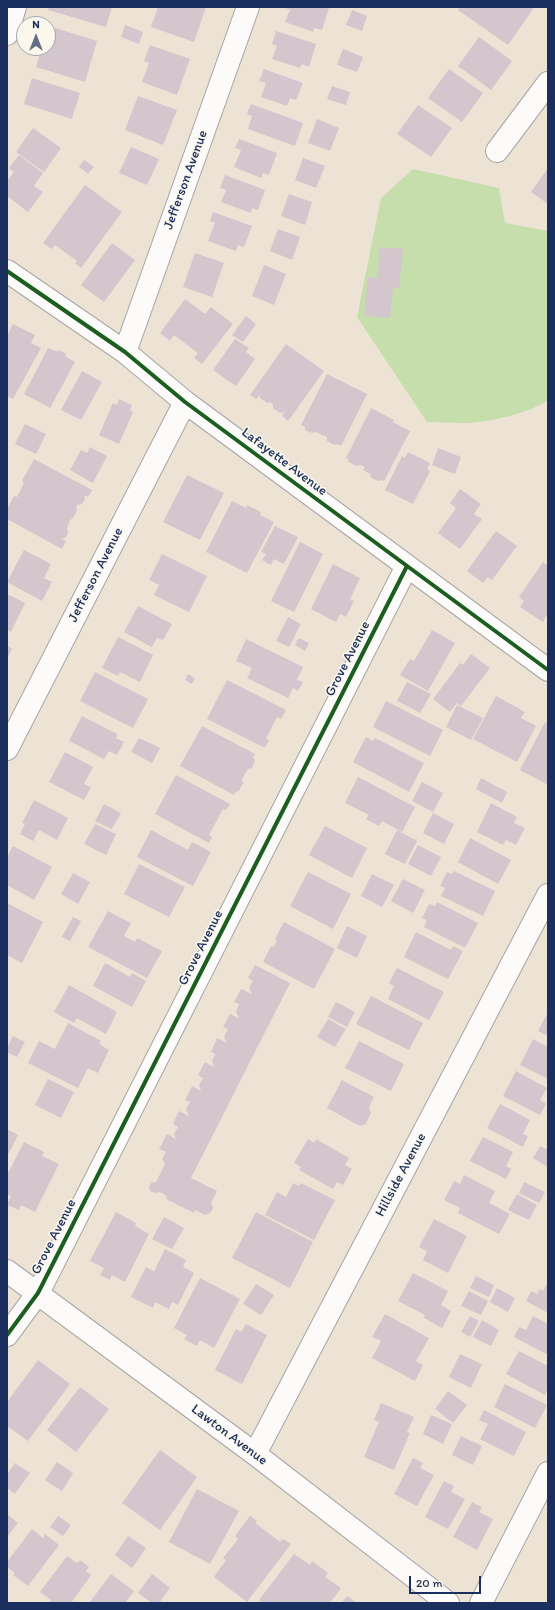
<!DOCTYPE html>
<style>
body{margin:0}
#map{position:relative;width:555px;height:1610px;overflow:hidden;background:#ece3d5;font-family:Itim,sans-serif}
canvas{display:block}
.frame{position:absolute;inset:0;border:8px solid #1b2f5e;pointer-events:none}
.north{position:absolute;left:16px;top:16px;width:40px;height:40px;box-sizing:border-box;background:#fbf7ec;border:1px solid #a1a7b3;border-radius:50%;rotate:0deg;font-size:11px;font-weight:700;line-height:16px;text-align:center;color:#1b2f5e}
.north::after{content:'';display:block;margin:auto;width:14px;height:18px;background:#646e88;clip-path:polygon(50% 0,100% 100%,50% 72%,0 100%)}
.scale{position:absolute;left:409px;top:1576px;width:72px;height:18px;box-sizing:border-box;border:2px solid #1b2f5e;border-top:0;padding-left:5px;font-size:12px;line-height:14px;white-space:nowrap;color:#1b2f5e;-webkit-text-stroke:3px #fbf7ec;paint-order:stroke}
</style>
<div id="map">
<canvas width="555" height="1610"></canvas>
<div class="frame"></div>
<div class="north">N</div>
<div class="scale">20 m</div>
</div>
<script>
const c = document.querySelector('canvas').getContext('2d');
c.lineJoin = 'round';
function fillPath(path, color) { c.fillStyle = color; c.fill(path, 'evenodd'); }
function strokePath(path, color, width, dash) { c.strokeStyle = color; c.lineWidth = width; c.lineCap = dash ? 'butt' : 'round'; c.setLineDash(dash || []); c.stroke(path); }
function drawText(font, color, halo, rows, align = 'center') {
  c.font = font + ' Itim,sans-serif'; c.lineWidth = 3; c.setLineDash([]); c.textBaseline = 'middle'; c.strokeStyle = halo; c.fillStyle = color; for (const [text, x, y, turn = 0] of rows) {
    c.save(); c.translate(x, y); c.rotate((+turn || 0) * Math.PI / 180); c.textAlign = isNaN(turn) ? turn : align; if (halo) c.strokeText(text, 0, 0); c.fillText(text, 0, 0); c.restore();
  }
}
fillPath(new Path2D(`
 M413 169 499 188 505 223 548 231V400C530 413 490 422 468 423 454 423 440 422 427 422L357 317 381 198Z`), '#c6deab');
fillPath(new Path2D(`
 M49 7H112L106 27 48 10Z
 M158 7H206L194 42 151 27Z
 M283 7H326L329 8 322 30 314 28 313 32 285 22 290 10Z
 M460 7H531L533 9 508 45 458 10Z
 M352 10 367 16 362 31 346 25Z
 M125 25 143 32 139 44 121 37Z
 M55 28 97 41 85 82 36 67 41 50 48 52Z
 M276 31 316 44 309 67 302 64 300 68 272 59 277 46 272 44Z
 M479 37 512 61 491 90 458 66Z
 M150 45 190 59 177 95 142 82 149 63 144 61Z
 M343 49 363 57 357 72 337 65Z
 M264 69 303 83 296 100 290 98 287 106 261 97 266 83 259 81Z
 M449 69 483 93 462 122 428 98Z
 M32 78 80 93 72 119 24 104Z
 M332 86 350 92 346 105 327 99Z
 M138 96 177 110 163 145 125 130Z
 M251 104 303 123 295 146 248 129 252 116 247 114Z
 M418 105 452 128 431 157 397 134Z
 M317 119 339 128 330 151 308 143Z
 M33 128 61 148 44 172 16 152Z
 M239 139 277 153 269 175 263 173 261 178 234 167 241 150 235 148Z
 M131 147 159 159 147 185 119 173Z
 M19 155 43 173 34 186 43 192 28 212 7 196V181L14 172 9 168Z
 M303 158 325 166 316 188 295 180Z
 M84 160 94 167 88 174 79 167Z
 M548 168V204L531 192Z
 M225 175 265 190 258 210 252 208 251 213 221 202 226 190 220 188Z
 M85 185 122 212 81 268 75 263 77 261 55 245 52 249 43 243Z
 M289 194 312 202 305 225 281 216Z
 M213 212 252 226 244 247 238 245 236 251 208 241 215 223 210 221Z
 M278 229 300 237 292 260 270 251Z
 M112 243 135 260 104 302 81 285Z
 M380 247 403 249 399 288 393 287 390 318 364 316 368 277 377 278Z
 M195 253 224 263 212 297 183 287Z
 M264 265 286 274 274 305 252 296Z
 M185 299 205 314 211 307 233 324 202 364 194 358 198 353 174 335 170 341 160 333Z
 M246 316 256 324 243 342 232 335Z
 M13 324 35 335 31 343 41 348 13 399 7 396V336Z
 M235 339 249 348 246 352 255 359 236 386 213 370Z
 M286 344 324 371 288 421 282 416 284 412 280 413 273 408V404L270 402 267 403 260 398V395L256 399 250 395Z
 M48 348 58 352 59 350 66 354 65 356 75 362 50 408 24 394Z
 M82 371 102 382 81 420 61 410Z
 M327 374 367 394 341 446 338 444 334 445 327 441V437L315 432 312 433 305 430V427L301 425Z
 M119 399 132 405 130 410 133 412 119 444 99 435 113 403 117 405Z
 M371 408 394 420 393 422 410 431 384 481 382 480 378 481 371 478 370 474 363 470 365 467 360 465 356 466 349 462 348 459 346 458Z
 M25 424 46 434 36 454 15 444Z
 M90 447 107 456 93 483 70 470 81 450 87 453Z
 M438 448 461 457 455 474 432 465Z
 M408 452 430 463 427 469 430 471 413 504 385 490 402 456 405 458Z
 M34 459 92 490 88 497 84 495 85 499 82 504 77 505 76 507 77 511 73 518 70 520 67 528 68 532 66 537 62 539 66 541 62 549 7 519V509L14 496 17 497 24 483 22 481Z
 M187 475 224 493 200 540 163 522Z
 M460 489 481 504 474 514 482 519 460 549 438 533 456 508 450 503Z
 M232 501 246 508 247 505 261 512 260 515 274 522 247 573 206 552Z
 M275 526 298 537 284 564 274 559 271 565 262 560 266 554 261 552Z
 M496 531 517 546 492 580 488 577 483 583 467 571Z
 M300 542 323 554 294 612 271 601Z
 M24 550 51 564 44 578 52 582 42 601 7 582Z
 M162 554 207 576 189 612 154 595 159 585 149 580Z
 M543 562 548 566V617L546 616 543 622 520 607 524 601 519 597Z
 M333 564 360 578 350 599 354 601 346 617 340 614 336 622 311 609Z
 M7 594 25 603 11 632 7 630Z
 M138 606 172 624 163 640 157 638 152 647 124 632Z
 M288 617 301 624 289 647 276 641Z
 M432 630 455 643 428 691 400 675 410 659 414 661Z
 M118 637 153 655 140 682 120 672 118 676 102 668Z
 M299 638 309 643 305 651 295 645Z
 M246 639 303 667 297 680 303 682 298 691 293 688 288 698 247 678 252 668 236 661Z
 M7 646 12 649 7 659Z
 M471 654 490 668 461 706 457 703 450 712 433 699 460 663 463 665Z
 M95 672 148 699 133 728 80 701Z
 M188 674 195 678 192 684 185 680Z
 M227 680 286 710 281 719 277 717 266 739 269 740 265 748 207 719Z
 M407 682 431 694 420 713 397 701Z
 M496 696 525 712 521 718 536 726 517 762 473 739Z
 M386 701 443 730 430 756 373 727Z
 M457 705 483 718 471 740 446 727Z
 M82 716 117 734 116 738 124 742 117 755 109 751 104 759 69 741Z
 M545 722 548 724V785L520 770Z
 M202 726 255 754 253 757 255 760 252 768 248 769 242 779 243 783 239 791 236 792 234 795 180 766Z
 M366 737 373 741 375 738 424 763 409 792 353 762Z
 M139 738 160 748 152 763 131 752Z
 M65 752 93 767 84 784 91 787 84 800 49 782Z
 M176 775 230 804 226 810 223 809 209 835 212 837 209 843 155 814Z
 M358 777 415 807 402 832 382 821 379 826 366 819 369 815 345 803Z
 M481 778 507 792 502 803 476 789Z
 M422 782 443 793 433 812 412 801Z
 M34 800 68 818 57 840 39 830 33 841 20 834 25 824 22 823Z
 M491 803 517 817 514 823 525 828 516 845 506 840 503 845 477 832Z
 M104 804 121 813 112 829 95 821Z
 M433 813 454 824 444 844 423 833Z
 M95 824 116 834 106 855 84 844Z
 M325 826 367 848 352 878 309 855Z
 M151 830 188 850 192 842 211 852 193 886 137 857Z
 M397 830 417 841 405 864 385 854Z
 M470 838 511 860 498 884 458 862Z
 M418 845 441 857 431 876 408 864Z
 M13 846 52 867 34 900 7 885V857Z
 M139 864 185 887 169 917 124 894Z
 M454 871 495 891 483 916 441 896 445 888 440 886 447 872 452 874Z
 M308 872 351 894 333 929 290 906Z
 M73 873 90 882 78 904 61 894Z
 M372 874 394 885 382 907 361 896Z
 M403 879 425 890 413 913 391 901Z
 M437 902 478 923 465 948 424 927 427 920 422 918 429 904 435 906Z
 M7 903 43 922 22 963 7 955Z
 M108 911 131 923 124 936 135 942 137 938 162 951 147 978 88 947Z
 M73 917 81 921 70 941 62 937Z
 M284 922 335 949 314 989 263 962 271 946 274 947 277 940 275 939Z
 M347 926 367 936 357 958 337 948Z
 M416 932 451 950 453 946 463 951 448 979 404 957Z
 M105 963 130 977 132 973 146 981 132 1007 93 986Z
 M255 965 290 983 191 1178 217 1191 211 1203 213 1208 210 1213 205 1215 195 1210 194 1213 166 1199 167 1196 160 1192 155 1193 150 1191 149 1187 151 1183 156 1182 165 1164 162 1159 166 1152 159 1149 167 1134 176 1139 174 1134 178 1127 173 1124 179 1111 189 1116 186 1109 190 1102 185 1100 192 1086 201 1091 199 1085 203 1078 198 1075 205 1062 214 1067 212 1061 215 1054 211 1052 217 1038 227 1043 224 1037 228 1029 223 1027 230 1014 239 1018 236 1012 239 1004 234 1002 241 989 252 994 249 988 253 981 248 978Z
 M397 968 444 992 429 1020 388 999 394 986 389 983Z
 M69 985 117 1012 106 1034 77 1018 74 1023 54 1012Z
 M371 996 423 1023 409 1050 356 1024Z
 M336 1002 355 1012 347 1027 328 1017Z
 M548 1012V1036L538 1031Z
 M328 1019 346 1029 335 1047 317 1037Z
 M68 1023 101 1041 99 1044 109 1050 98 1073 88 1068 78 1088 28 1063 39 1041 55 1049Z
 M13 1036 25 1042 17 1057 7 1052V1048Z
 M533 1039 548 1047V1079L520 1065Z
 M359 1041 404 1064 391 1091 345 1068Z
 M516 1071 547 1088 540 1100 546 1104 540 1115 503 1096Z
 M48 1079 74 1092 61 1118 35 1105Z
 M342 1080 374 1097 369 1107 371 1113 366 1124 360 1126 327 1108Z
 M500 1104 530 1120 523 1134 528 1136 523 1147 487 1128Z
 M7 1129 18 1135 7 1157Z
 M483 1137 513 1152 506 1166 511 1169 506 1179 470 1161Z
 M308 1139 314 1143 316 1139 349 1158 345 1165 352 1169 343 1185 337 1182 333 1189 299 1170 301 1167 294 1163Z
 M24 1142 44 1152 42 1156 59 1164 35 1212 21 1205 19 1210 7 1205 11 1196 7 1194V1175Z
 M540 1146 548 1150V1167L533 1158Z
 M464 1175 495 1191 489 1203 510 1214 499 1234 458 1213 460 1208 444 1200 454 1181 460 1184Z
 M524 1182 545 1192 539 1203 519 1193Z
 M293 1183 299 1186 301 1183 335 1200 314 1240 265 1215 277 1192 286 1197Z
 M517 1194 537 1205 529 1220 508 1210Z
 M116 1212 136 1223 135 1226 149 1234 125 1282 112 1275 110 1280 100 1275 104 1268 90 1261Z
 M256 1212 313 1242 290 1288 232 1258Z
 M164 1217 184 1228 172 1249 152 1239Z
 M434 1219 467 1236 448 1273 423 1260 427 1251 419 1247Z
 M165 1249 186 1260 183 1267 194 1273 178 1305 172 1302 169 1309 155 1302 153 1308 131 1297 146 1267 154 1271Z
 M413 1273 448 1291 441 1305 451 1311 442 1328 424 1318 425 1315 398 1301Z
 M476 1276 494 1285 489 1297 470 1288Z
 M200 1278 240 1299 214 1348 200 1340 197 1346 184 1339 187 1335 174 1328Z
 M548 1281V1313L526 1301 531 1291 537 1294 540 1289 543 1291Z
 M256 1284 274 1295 261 1315 243 1304Z
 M497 1288 515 1298 508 1312 490 1302Z
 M469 1291 488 1301 481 1315 461 1306Z
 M385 1314 429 1338 416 1361 423 1365 415 1381 372 1358 381 1341 372 1337Z
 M470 1316 479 1321 470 1337 461 1332Z
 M533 1316 548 1324V1355L514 1337 519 1327 526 1330Z
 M482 1320 499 1330 491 1346 473 1337Z
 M246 1324 267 1335 242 1384 215 1370 236 1329 241 1332Z
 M519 1351 548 1366V1388L545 1395 506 1374Z
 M460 1354 482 1364 471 1388 449 1377Z
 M38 1360 70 1384 28 1441 7 1426V1402Z
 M505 1384 547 1405 535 1428 494 1407Z
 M80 1387 109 1409 76 1452 47 1430Z
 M448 1391 467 1405 453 1423 435 1409Z
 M381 1403 414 1417 407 1432 410 1433 394 1470 364 1457 379 1422 374 1420Z
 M484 1410 526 1432 514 1456 480 1439 488 1424 479 1420Z
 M431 1415 452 1424 443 1444 423 1434Z
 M461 1436 482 1446 473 1465 452 1455Z
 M160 1450 197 1477 160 1530 122 1503Z
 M413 1458 423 1463 420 1468 434 1475 417 1506 394 1494Z
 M57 1462 73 1473 62 1491 45 1480Z
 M15 1463 30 1473 15 1494 7 1488V1474Z
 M444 1481 454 1486 451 1492 465 1499 448 1529 425 1517Z
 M197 1489 239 1511 210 1564 169 1542Z
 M472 1502 482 1507 479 1512 493 1519 477 1550 453 1537Z
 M7 1514 18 1523 7 1537Z
 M58 1516 71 1525 63 1536 50 1527Z
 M250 1516 257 1521 255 1523 280 1542 283 1539 291 1544 247 1602 214 1577 226 1560 223 1558 238 1539 235 1536Z
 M32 1529 43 1538 45 1534 59 1545 28 1586 13 1575 15 1573 7 1567V1562Z
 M128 1536 146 1548 132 1568 115 1555Z
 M294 1554 310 1565 312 1561 328 1573 325 1577 341 1588 330 1603H263L259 1600Z
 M67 1556 77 1563 80 1560 89 1567 86 1571 91 1575 71 1603H48L51 1600 40 1592Z
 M111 1574 134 1591 125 1603H89Z
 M152 1574 170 1588 159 1603H152L138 1593Z
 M347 1596 357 1603H342Z`), '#d3c6cc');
const minor = new Path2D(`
 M7 34 15 7
 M497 151 548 83
 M7 271 125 352 185 402 548 670
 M125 352 248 7
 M7 749 185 402
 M7 1271 255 1454 448 1603
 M7 1335 38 1293 407 566
 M255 1454 548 895
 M481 1603 548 1473`);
strokePath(minor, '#a8a5a4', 24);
strokePath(minor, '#fcfbf9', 22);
strokePath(new Path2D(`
 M7 271 125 352 185 402 548 670
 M7 1335 38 1293 407 566`), '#1b5e20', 4);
drawText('14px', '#1b2f5e', '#fbf7ec', [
 ["Jefferson Avenue",186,180,-70],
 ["Lafayette Avenue",284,462,37],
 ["Jefferson Avenue",96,575,-63],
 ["Grove Avenue",348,659,-63],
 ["Grove Avenue",201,948,-63],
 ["Hillside Avenue",401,1175,-62],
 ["Grove Avenue",54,1237,-63],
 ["Lawton Avenue",229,1435,37]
]);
</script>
